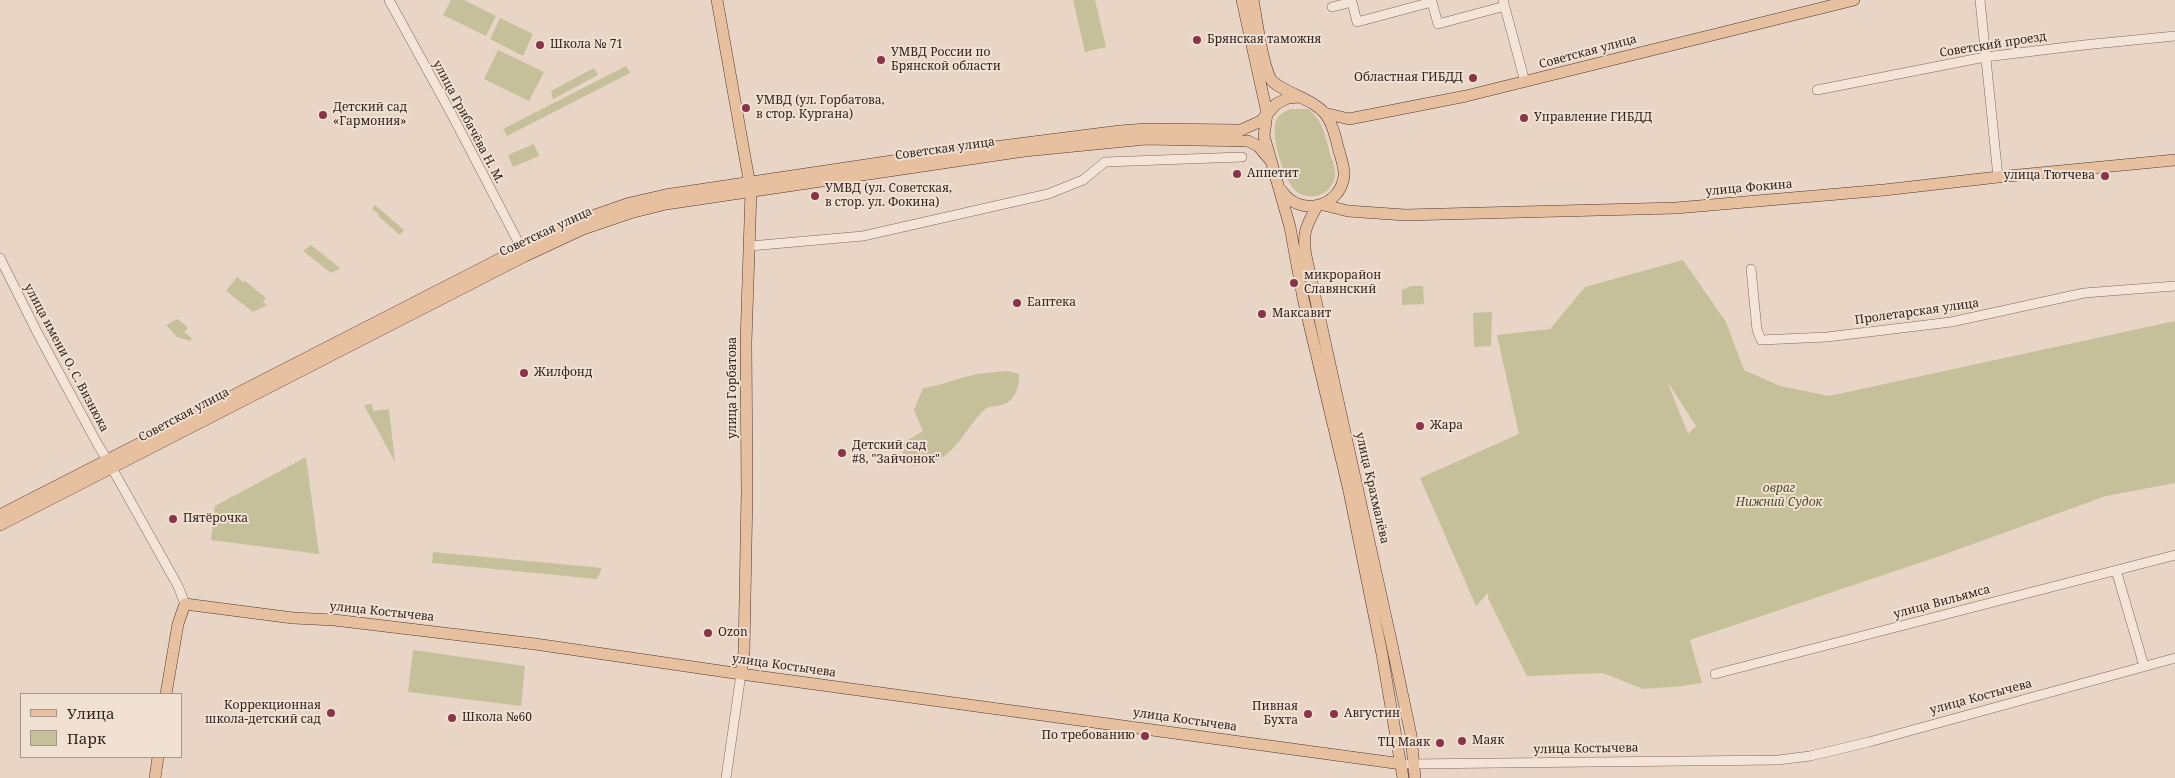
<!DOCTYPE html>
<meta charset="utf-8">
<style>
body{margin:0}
#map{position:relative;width:2175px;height:778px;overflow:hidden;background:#e8d5c5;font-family:"Noto Serif",serif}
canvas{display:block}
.legend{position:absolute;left:20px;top:693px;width:162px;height:65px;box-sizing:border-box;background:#f1e1d3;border:1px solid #a5958b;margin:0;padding:6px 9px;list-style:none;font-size:15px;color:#33241f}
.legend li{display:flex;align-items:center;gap:10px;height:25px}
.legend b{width:25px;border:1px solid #a5958b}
</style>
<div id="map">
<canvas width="2175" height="778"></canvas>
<ul class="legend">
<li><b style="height:6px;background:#e7c0a0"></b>Улица</li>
<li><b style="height:14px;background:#c5c09a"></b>Парк</li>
</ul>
</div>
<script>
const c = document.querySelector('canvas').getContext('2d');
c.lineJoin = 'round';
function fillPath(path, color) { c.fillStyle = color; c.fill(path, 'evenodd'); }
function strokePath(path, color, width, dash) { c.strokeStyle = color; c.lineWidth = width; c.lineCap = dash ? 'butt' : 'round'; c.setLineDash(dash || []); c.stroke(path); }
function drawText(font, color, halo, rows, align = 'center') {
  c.font = font + ' "Noto Serif",serif'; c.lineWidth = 4; c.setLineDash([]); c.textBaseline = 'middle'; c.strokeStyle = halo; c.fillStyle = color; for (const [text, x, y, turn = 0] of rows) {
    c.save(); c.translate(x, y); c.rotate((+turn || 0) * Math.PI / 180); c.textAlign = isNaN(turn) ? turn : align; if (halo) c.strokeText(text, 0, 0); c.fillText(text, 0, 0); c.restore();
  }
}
fillPath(new Path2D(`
 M451 0H464L496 16 486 36 443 15Z
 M1073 0H1095L1106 47 1085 52Z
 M500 18 533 34 523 56 490 39Z
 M498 50 544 72 529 101 484 79Z
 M626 66 630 73 507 136 503 129Z
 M594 68 598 75 553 99 551 91Z
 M1290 109H1308C1324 121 1326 139 1331 157 1333 162 1336 170 1335 175 1333 194 1312 202 1297 192 1284 182 1270 135 1276 121 1278 114 1285 112 1290 109Z
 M534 144 539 156 513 167 508 155Z
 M375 205 404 230 400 235 378 216 379 214 372 209Z
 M311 245 340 268 331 273 303 251Z
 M1683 260 1726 322 1744 370 1780 386 1829 396 2175 321V483L2106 496 1937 557 1690 640 1702 683 1682 686 1643 689 1603 673 1527 676 1488 598V593L1476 606 1420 478 1519 434 1497 335 1550 329 1585 287ZM1667 381 1696 426 1688 434Z
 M237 277 243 282 245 281 266 298 263 302 267 305 253 312 226 291Z
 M1411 286H1423L1424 304 1402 305V290Z
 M1492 312 1491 346 1474 347 1473 313Z
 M178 319 188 328 184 332 192 338 190 341 177 337 166 325Z
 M1007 371 1019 374C1019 387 1016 401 1001 405 995 407 989 405 983 411 967 427 957 452 935 461 928 464 920 465 912 466L903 457V443L923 431 914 410 923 388C938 386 950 381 965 377 979 373 993 372 1007 371Z
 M372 404 373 411 389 409 395 462 364 405Z
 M306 457 319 554 211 540 215 506Z
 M433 552 602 568 597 579 432 563Z
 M413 650 525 666 521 706 408 692Z`), '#c5c09a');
const minor = new Path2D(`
 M389 0 451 113 524 253
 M1503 0 1525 82
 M1980 0 1998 177
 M1332 7 1352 2 1357 22 1432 2 1438 24 1505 6
 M1817 90 1985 57 2084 45 2175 36
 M750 246 863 236 1048 194 1083 180 1105 162 1242 157
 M0 258 38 334 98 445 108 461 178 586 185 604
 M1751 269 1757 330 1761 340 1827 337 1951 322 2084 293 2175 286
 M2116 570 2144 666
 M1715 674 2175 555
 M1409 764 1778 760 1810 756 1869 742 2175 658
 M726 778 741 674`);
const major = new Path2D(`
 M717 0 751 191 746 342 747 492 744 652 741 674
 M1242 0 1267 113 1264 136 1290 227 1303 298 1349 491 1382 654 1403 778
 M1253 0C1257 19 1262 67 1272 81 1276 85 1284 89 1288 91 1322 108 1329 108 1338 147 1340 156 1345 167 1344 176 1340 208 1299 217 1282 191
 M1328 114 1349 119 1466 96 1854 0
 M1324 205 1348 211 1405 215 1676 208 1884 190 1998 177 2175 160
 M1317 206C1306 226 1302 233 1306 256L1392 645 1411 735 1415 778
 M0 515 521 248 581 220 630 203 665 195 939 154 1120 131 1146 129 1241 130 1261 121 1276 104 1288 98 1299 97
 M0 525 525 256 583 229 630 213 666 204 1024 151 1146 139 1248 141 1258 146 1271 161
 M166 694 178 624 185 604 293 618 334 620 535 644 741 674 1402 764
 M155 778 158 757`);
strokePath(minor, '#81675d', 10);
strokePath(major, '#4f3731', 12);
strokePath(minor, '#f4e4d7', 9);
strokePath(major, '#e7c0a0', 11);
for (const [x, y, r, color] of [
 [1197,40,5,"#893449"],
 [540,45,5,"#893449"],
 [881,60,5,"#893449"],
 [1473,78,5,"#893449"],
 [746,108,5,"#893449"],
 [323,115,5,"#893449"],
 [1524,118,5,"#893449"],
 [1237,174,5,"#893449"],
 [2105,176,5,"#893449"],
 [815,196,5,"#893449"],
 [1294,283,5,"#893449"],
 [1017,303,5,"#893449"],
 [1262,314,5,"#893449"],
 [524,373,5,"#893449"],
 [1420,426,5,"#893449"],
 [842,453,5,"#893449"],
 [173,519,5,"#893449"],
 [708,633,5,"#893449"],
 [331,713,5,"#893449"],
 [1308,714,5,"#893449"],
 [1334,714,5,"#893449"],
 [452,718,5,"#893449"],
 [1145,736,5,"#893449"],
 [1462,741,5,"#893449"],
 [1440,743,5,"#893449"]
]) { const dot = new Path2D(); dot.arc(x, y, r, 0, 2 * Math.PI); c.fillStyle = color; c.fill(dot); strokePath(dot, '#f1e1d3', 2); }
drawText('12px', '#33241f', '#f1e1d3', [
 ["Брянская таможня",1207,40],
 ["Школа № 71",550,45],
 ["УМВД России по",891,53],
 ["Брянской области",891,67],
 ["Областная ГИБДД",1463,78,"right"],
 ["УМВД (ул. Горбатова,",756,101],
 ["в стор. Кургана)",756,115],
 ["Детский сад",333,108],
 ["«Гармония»",333,122],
 ["Управление ГИБДД",1534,118],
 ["Аппетит",1247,174],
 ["улица Тютчева",2095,176,"right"],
 ["УМВД (ул. Советская,",825,189],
 ["в стор. ул. Фокина)",825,203],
 ["микрорайон",1304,276],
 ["Славянский",1304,290],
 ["Еаптека",1027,303],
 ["Максавит",1272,314],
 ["Жилфонд",534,373],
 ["Жара",1430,426],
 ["Детский сад",852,446],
 ["#8, \"Зайчонок\"",852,460],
 ["Пятёрочка",183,519],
 ["Ozon",718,633],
 ["Коррекционная",321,706,"right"],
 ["школа-детский сад",321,720,"right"],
 ["Пивная",1298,707,"right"],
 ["Бухта",1298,721,"right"],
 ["Августин",1344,714],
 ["Школа №60",462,718],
 ["По требованию",1135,736,"right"],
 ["Маяк",1472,741],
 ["ТЦ Маяк",1430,743,"right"]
], 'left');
drawText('12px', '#33241f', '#f1e1d3', [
 ["Советский проезд",1993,45,-9],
 ["Советская улица",1588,52,-15],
 ["улица Грибачёва Н. М.",468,122,62],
 ["Советская улица",945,149,-8],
 ["улица Фокина",1749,188,-5],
 ["Советская улица",546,232,-25],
 ["Пролетарская улица",1917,312,-8],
 ["улица имени О. С. Визнюка",66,358,62],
 ["улица Горбатова",733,388,-90],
 ["Советская улица",184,415,-28],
 ["улица Крахмалёва",1372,488,77],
 ["улица Вильямса",1942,602,-15],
 ["улица Костычева",382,612,6],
 ["улица Костычева",784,666,8],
 ["улица Костычева",1981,697,-15],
 ["улица Костычева",1185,720,8],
 ["улица Костычева",1586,749,-1]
]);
drawText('italic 12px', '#4d4d28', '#f1e1d3', [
 ["овраг",1779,489],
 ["Нижний Судок",1779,503]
]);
</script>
